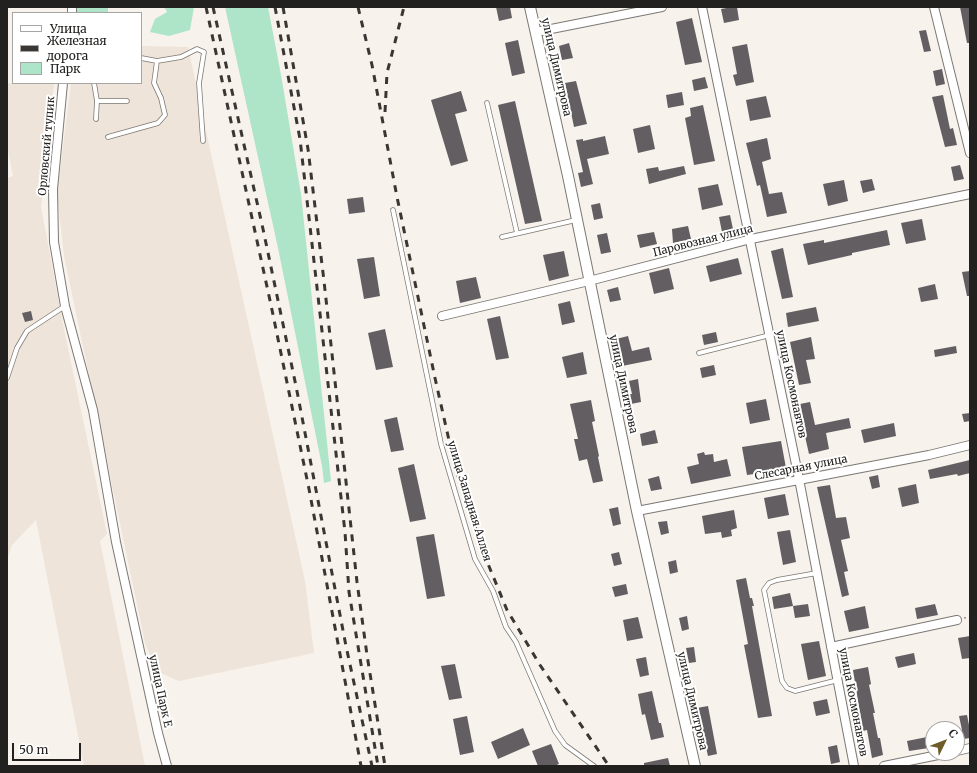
<!DOCTYPE html>
<meta charset="utf-8">
<style>
body{margin:0}
#map{position:relative;width:977px;height:773px;overflow:hidden;background:#f7f2ec;font-family:Merriweather,serif}
canvas{display:block}
.frame{position:absolute;inset:0;border:8px solid #23211f;pointer-events:none}
.legend{position:absolute;left:12px;top:12px;width:130px;height:72px;box-sizing:border-box;background:#fff;border:1px solid #a7a6a5;margin:0;padding:5px 7px;list-style:none;font-size:12px;color:#23211f}
.legend li{display:flex;align-items:center;gap:8px;height:20px}
.legend b{width:20px;border:1px solid #a7a6a5}
.north{position:absolute;left:925px;top:721px;width:40px;height:40px;box-sizing:border-box;background:#fff;border:1px solid #a7a6a5;border-radius:50%;rotate:47deg;font-size:11px;font-weight:700;line-height:16px;text-align:center;color:#23211f}
.north::after{content:'';display:block;margin:auto;width:14px;height:18px;background:#6e5c2a;clip-path:polygon(50% 0,100% 100%,50% 72%,0 100%)}
.scale{position:absolute;left:12px;top:743px;width:69px;height:18px;box-sizing:border-box;border:2px solid #23211f;border-top:0;padding-left:5px;font-size:12px;line-height:14px;white-space:nowrap;color:#23211f;-webkit-text-stroke:3px #fff;paint-order:stroke}
</style>
<div id="map">
<canvas width="977" height="773"></canvas>
<div class="frame"></div>
<ul class="legend">
<li><b style="height:5px;background:#fff"></b>Улица</li>
<li><b style="height:5px;background:#393634"></b>Железная дорога</li>
<li><b style="height:11px;background:#aee4c7"></b>Парк</li>
</ul>
<div class="north">С</div>
<div class="scale">50 m</div>
</div>
<script>
const c = document.querySelector('canvas').getContext('2d');
c.lineJoin = 'round';
function fillPath(path, color) { c.fillStyle = color; c.fill(path, 'evenodd'); }
function strokePath(path, color, width, dash) { c.strokeStyle = color; c.lineWidth = width; c.lineCap = dash ? 'butt' : 'round'; c.setLineDash(dash || []); c.stroke(path); }
function drawText(font, color, halo, rows, align = 'center') {
  c.font = font + ' Merriweather,serif'; c.lineWidth = 4; c.setLineDash([]); c.textBaseline = 'middle'; c.strokeStyle = halo; c.fillStyle = color; for (const [text, x, y, turn = 0] of rows) {
    c.save(); c.translate(x, y); c.rotate((+turn || 0) * Math.PI / 180); c.textAlign = isNaN(turn) ? turn : align; if (halo) c.strokeText(text, 0, 0); c.fillText(text, 0, 0); c.restore();
  }
}
fillPath(new Path2D(`
 M141 46 188 47 211 154 305 581 314 653 179 681 156 671 145 643 64 256 57 194 71 83H141Z
 M7 83 54 84 41 207 64 329 107 534 100 541 145 766H84L36 520 12 545 7 560V178L13 176 7 146Z`), '#efe4d9');
fillPath(new Path2D(`
 M77 7H108V13H76Z
 M164 7H194L190 30 169 36 150 32 155 19 167 12Z
 M225 7H268L281 75 301 194 331 481 324 483 322 466 278 248Z`), '#aee4c7');
fillPath(new Path2D(`
 M496 7H510L512 18 499 21Z
 M732 7H737L739 20 724 23 721 9Z
 M960 7H970V43H967Z
 M692 18 702 62 685 65 676 22Z
 M926 30 931 51 924 52 919 31Z
 M518 40 525 73 512 76 505 43Z
 M569 43 573 58 562 60 559 46Z
 M747 44 754 82 736 86 733 75 737 74 732 47Z
 M942 69 945 84 936 86 933 71Z
 M705 77 708 88 694 91 692 80Z
 M576 81 587 124 574 127 565 83Z
 M461 91 467 111 455 114 468 161 451 166 431 100Z
 M682 92 684 105 668 108 666 95Z
 M943 95 950 129 953 128 957 145 945 147 932 97Z
 M766 96 771 117 750 121 746 100Z
 M515 101 542 221 525 224 498 105Z
 M703 105 715 161 694 165 685 118 691 116 690 108Z
 M650 125 655 149 638 153 633 129Z
 M605 136 609 154 587 159 593 184 581 187 578 173 583 172 576 140 583 139V141Z
 M767 138 771 159 762 162 769 194 782 192 787 213 767 217 760 185 757 186 746 143Z
 M960 165 964 179 954 181 951 167Z
 M684 166 686 174 649 184 646 169 658 167 659 171Z
 M872 179 875 190 863 193 860 181Z
 M844 180 848 201 828 206 823 184Z
 M718 184 723 205 702 210 698 188Z
 M363 197 365 212 349 214 347 199Z
 M600 203 603 218 594 220 591 205Z
 M730 215 733 229 722 232 719 217Z
 M922 219 926 240 906 244 901 223Z
 M688 226 691 239 673 243 672 229Z
 M887 230 890 245 852 253V255L808 265 803 244 824 240V243Z
 M654 232 657 244 640 248 637 235Z
 M607 233 611 252 601 254 597 235Z
 M783 248 793 297 782 299 771 251Z
 M564 251 569 276 549 281 543 255Z
 M374 257 380 296 364 299 357 259Z
 M738 258 742 274 710 282 706 266Z
 M669 268 674 289 654 294 649 273Z
 M970 271V296H967L962 272Z
 M476 277 481 298 460 303 456 281Z
 M935 284 938 299 921 302 918 288Z
 M618 287 621 300 610 302 607 290Z
 M570 301 575 322 562 325 558 304Z
 M816 307 819 321 788 327 786 313Z
 M31 311 33 320 25 322 22 313Z
 M500 316 509 358 496 360 487 319Z
 M385 329 393 367 376 370 368 333Z
 M716 332 718 342 704 345 702 335Z
 M628 336 632 351 649 347 652 360 622 366 616 339Z
 M811 337 815 359 806 360 811 383 799 385 790 342Z
 M956 346 957 353 935 357 934 350Z
 M583 352 587 374 567 378 562 357Z
 M714 365 716 375 702 378 700 368Z
 M638 379 641 402 631 404 629 394H632L629 381Z
 M766 399 770 420 750 424 746 403Z
 M591 400 595 421 592 422 599 456 598 457 603 481 593 483 587 459 579 461 574 439H578L570 404Z
 M810 402 815 425 849 418 851 428 826 433 829 449 809 454 804 432H806L800 404Z
 M970 413V421L964 422 962 414Z
 M397 417 404 450 391 452 384 420Z
 M894 423 896 436 864 443 861 430Z
 M655 430 658 443 642 446 640 434Z
 M781 441 786 468 771 471 773 477 762 479 761 473 747 475 742 447Z
 M704 452 705 455 713 454 714 462 727 459 731 476 691 484 687 467 699 464 697 454Z
 M970 460V473L958 476 957 474 930 479 928 470Z
 M414 464 426 519 410 522 398 468Z
 M878 475 880 487 872 489 869 477Z
 M659 476 662 489 651 491 648 479Z
 M916 484 919 503 902 507 898 488Z
 M830 485 836 518 846 517 850 538 841 540 848 571 844 572 849 595 842 597 817 487Z
 M785 494 789 515 768 519 764 498Z
 M618 507 621 524 613 526 609 509Z
 M734 510 737 528 731 530 732 536 722 538 721 532 705 534 702 516Z
 M667 521 669 533 661 535 658 522Z
 M790 530 796 562 783 565 777 532Z
 M434 534 445 596 427 599 416 537Z
 M619 552 622 564 614 566 611 554Z
 M676 560 678 572 670 574 668 562Z
 M746 578 750 598H752L754 606H752L772 716 758 718 744 645 748 644 736 580Z
 M626 584 628 594 615 597 612 587Z
 M790 593 793 606 774 609 772 597Z
 M808 604 810 616 795 618 793 606Z
 M935 604 938 615 917 619 915 608Z
 M865 606 869 628 849 632 844 611Z
 M687 616 689 629 682 631 679 618Z
 M638 617 643 638 627 641 623 620Z
 M970 636V658L962 659 958 638Z
 M819 641 826 676 808 680 801 644Z
 M694 647 696 662 689 663 686 648Z
 M914 653 916 664 898 668 895 657Z
 M646 657 649 675 640 677 636 659Z
 M455 664 462 698 449 700 441 666Z
 M868 667 871 684 869 685 875 713H873L878 738H880L883 755 872 758 867 730 863 731 853 670Z
 M652 691 659 723H661L664 737 651 740 645 714 642 715 638 694Z
 M827 699 830 713 816 716 813 702Z
 M708 706 717 754 708 756 697 708Z
 M967 715 970 730V738L957 740V731L962 730 959 716Z
 M467 716 474 752 460 755 453 719Z
 M523 728 530 745 498 759 491 742Z
 M927 737 929 748 909 751 907 741Z
 M551 744 559 764 554 766H538L532 751Z
 M837 745 840 762 831 764 828 747Z
 M668 758 670 766H644V763Z`), '#635e62');
const service = new Path2D(`
 M157 61 181 57 197 49 204 52 199 83 203 141
 M94 83 97 101H127
 M487 103 517 233
 M96 119 97 101
 M108 137 158 123 165 115 161 98 154 83 157 61 141 58
 M393 210 441 444 475 559 493 591 506 627 516 642 555 731 565 745 594 766
 M502 237 576 220
 M699 353 770 335
 M7 378 17 348 27 331 65 306
 M817 573 777 580 769 583 764 590 782 681 787 688 795 691 838 680`);
const minor = new Path2D(`
 M702 7 799 479 854 766
 M934 7 970 153
 M72 13V7
 M536 32 662 7
 M63 83 53 189 54 242 65 306 93 410 116 542 158 733 167 766
 M442 316 589 281 751 239 970 194
 M637 511 929 455 970 445
 M831 647 957 620
 M957 751 970 748
 M884 766 948 753`);
const tertiary = new Path2D(`
 M530 7 568 176 637 511 695 766`);
strokePath(service, '#7c7873', 5.5);
strokePath(minor, '#7c7873', 10);
strokePath(tertiary, '#7c7873', 12);
strokePath(new Path2D(`
 M964 618 970 617`), '#999591', 1.5, [2, 3]);
strokePath(service, '#fff', 4);
strokePath(minor, '#fff', 8);
strokePath(tertiary, '#fff', 10);
strokePath(new Path2D(`
 M206 7 271 305 309 489 361 766
 M213 7 263 229 296 386 346 646 372 766
 M275 7 300 139 345 532 349 592 378 766
 M283 7 308 149 324 281 357 582 367 655 385 766
 M358 7 372 65 397 197 435 378 455 467 486 559 507 610 540 665 609 766
 M385 112 387 73 404 7`), '#393634', 3, [7, 7]);
drawText('11px', '#23211f', '#fff', [
 ["улица Димитрова",556,67,77],
 ["Орловский тупик",47,146,-85],
 ["Паровозная улица",703,241,-14],
 ["улица Димитрова",623,384,78],
 ["улица Космонавтов",791,384,78],
 ["Слесарная улица",801,468,-11],
 ["улица Западная Аллея",469,501,73],
 ["улица Парк Е",160,691,78],
 ["улица Димитрова",692,701,77],
 ["улица Космонавтов",853,702,79]
]);
</script>
